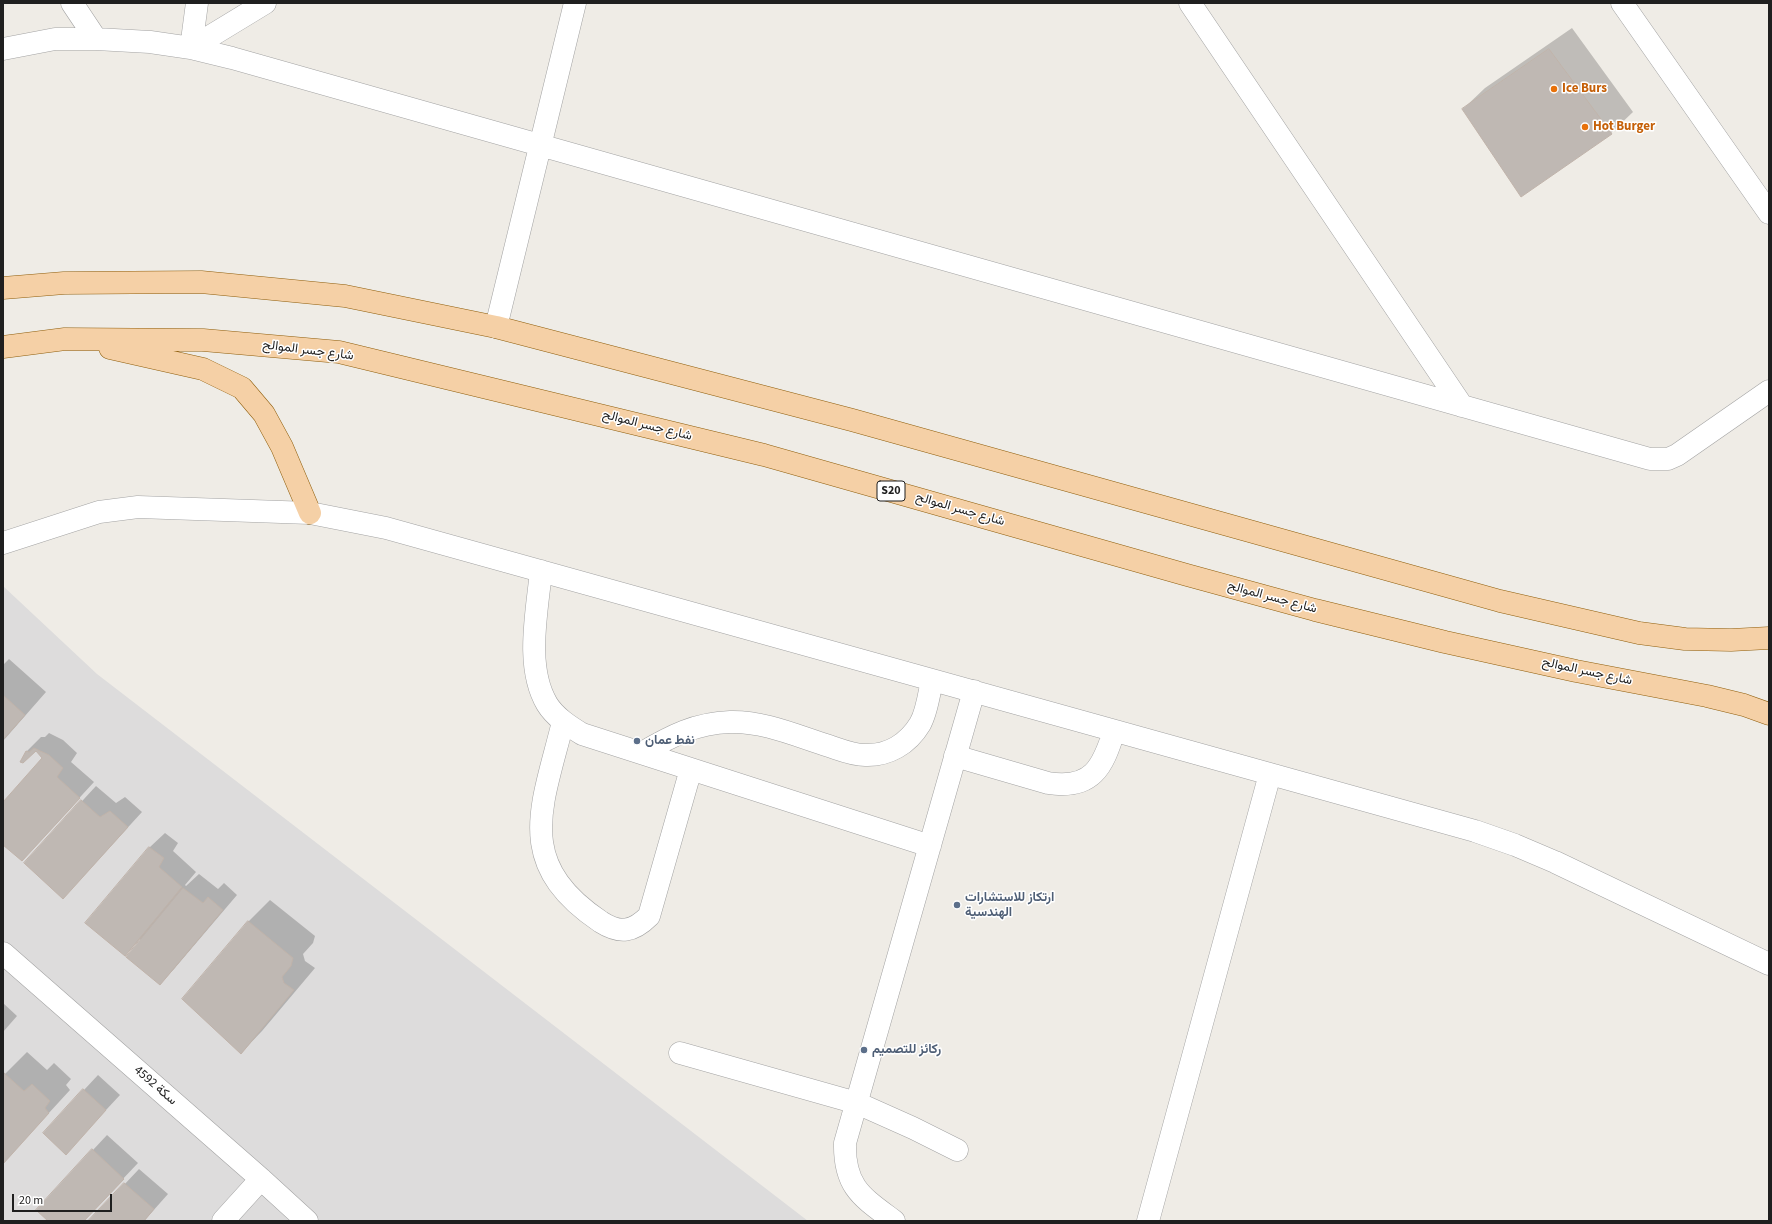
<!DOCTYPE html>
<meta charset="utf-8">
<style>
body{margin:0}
#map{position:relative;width:1772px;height:1224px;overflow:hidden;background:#efece6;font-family:"Source Sans 3",sans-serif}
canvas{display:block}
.frame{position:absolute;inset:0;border:4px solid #1f1f1f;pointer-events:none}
.scale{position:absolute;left:12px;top:1194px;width:100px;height:18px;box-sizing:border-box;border:2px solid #1f1f1f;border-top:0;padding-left:5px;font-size:12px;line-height:14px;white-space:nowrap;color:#1f1f1f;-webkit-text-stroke:3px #fff;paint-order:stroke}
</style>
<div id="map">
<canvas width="1772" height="1224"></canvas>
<div class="frame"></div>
<div class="scale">20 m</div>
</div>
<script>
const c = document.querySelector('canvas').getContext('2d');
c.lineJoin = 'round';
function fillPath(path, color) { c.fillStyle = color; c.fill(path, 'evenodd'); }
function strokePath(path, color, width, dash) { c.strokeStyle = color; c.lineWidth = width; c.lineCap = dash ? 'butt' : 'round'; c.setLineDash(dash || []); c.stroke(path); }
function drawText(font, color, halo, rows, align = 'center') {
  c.font = font + ' "Source Sans 3",Vazirmatn,sans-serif'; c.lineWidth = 3; c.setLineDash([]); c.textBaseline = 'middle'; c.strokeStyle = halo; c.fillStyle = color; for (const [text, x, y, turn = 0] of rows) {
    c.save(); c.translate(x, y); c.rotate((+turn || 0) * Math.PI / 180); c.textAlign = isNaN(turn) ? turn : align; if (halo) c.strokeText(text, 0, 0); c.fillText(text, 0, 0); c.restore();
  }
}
fillPath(new Path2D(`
 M3 586 97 674 808 1221H3Z`), '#dddcdc');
fillPath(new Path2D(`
 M1572 28 1633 112 1611 133 1463 109 1485 88Z
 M9 659 46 692 3 741V665Z
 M49 733 63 740 77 753 71 762 94 782 36 845 3 844V804L43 758 36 749 23 762 26 752 41 737H45Z
 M96 786 116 803 125 797 142 812 77 883 25 863Z
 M165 833 178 843 173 851 196 872 185 885 186 886 199 874 218 889 224 883 237 895 174 969 160 984 140 939 125 955 87 923 150 847Z
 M270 900 315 936 313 943 303 954 305 961 315 968 262 1031 241 1053 248 922Z
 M3 1003 17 1016 3 1032Z
 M27 1052 47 1070 54 1063 71 1079 66 1085 70 1090 3 1163V1076Z
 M98 1075 120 1095 66 1153 84 1090Z
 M107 1135 138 1163 83 1221H49L93 1150Z
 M139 1169 168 1194 144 1221H90Z`), '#0003');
const building = new Path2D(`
 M1549 49 1612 134 1521 197 1462 109Z
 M3 695 25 715 3 740Z
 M34 748 49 755 63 768 57 777 80 798 22 861 3 845V802L42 758 36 751 23 763 20 762 26 751 29 752Z
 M81 800 100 817 110 811 128 827 63 899 24 863Z
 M149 847 164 858 159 867 182 887 125 956 85 923Z
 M183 888 203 903 208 897 223 910 160 985 126 957Z
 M248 921 293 958 291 966 282 977 284 983 294 990 241 1054 182 999Z
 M4 1073 24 1091 32 1084 50 1101 45 1108 49 1113 3 1164V1074Z
 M83 1089 106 1110 66 1155 43 1133Z
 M92 1149 124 1179 84 1221H48L36 1210Z
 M124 1183 154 1209 144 1221H88Z`);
fillPath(building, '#bfb8b3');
strokePath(building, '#c0b3aa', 1);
const minor = new Path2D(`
 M72 3 96 39
 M1190 3 1462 406
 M1622 3 1769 213
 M191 48 265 3
 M191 48 197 3
 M3 49 55 39H96L150 42 191 48 232 58 1650 459H1668L1677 455 1769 391
 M496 327 575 3
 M3 543 99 512 138 507 310 513 386 528 1475 831 1515 845 1555 862 1769 964
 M541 571C537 612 525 667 547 704 555 717 569 726 582 734L930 846
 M563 722C542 807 513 863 601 922 620 934 633 932 649 916L691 769
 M642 753C671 736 696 723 730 722 764 721 797 736 829 746 841 750 853 755 865 755 888 756 908 744 920 724 927 712 929 694 932 680
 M955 756 1048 783C1092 790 1103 767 1114 731
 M3 953 261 1179 307 1221
 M680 1053 857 1103 913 1128 957 1150
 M223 1221 261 1179
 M894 1221C862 1197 844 1187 845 1143L974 691
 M1148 1221 1270 774`);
const major = new Path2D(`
 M3 288 64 283 201 282 345 296 496 327 852 420 1500 601 1639 633 1685 639 1731 640 1769 638
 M3 347 65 339 203 340 339 352 764 455 1187 575 1315 610 1445 642 1576 671 1707 696 1744 705 1769 714
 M110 348 203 369 242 388 264 414 282 447 310 513`);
strokePath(minor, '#a3a3a3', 23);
strokePath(major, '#8f5e0c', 23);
strokePath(minor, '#fff', 22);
strokePath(major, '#f5d0a6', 22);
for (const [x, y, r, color] of [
 [1554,89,4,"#e8710a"],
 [1585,127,4,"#e8710a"],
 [637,741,4,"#5c6f8a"],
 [957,905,4,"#5c6f8a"],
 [864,1050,4,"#5c6f8a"]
]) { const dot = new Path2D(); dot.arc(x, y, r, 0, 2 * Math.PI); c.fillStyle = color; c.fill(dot); strokePath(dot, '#fff', 1.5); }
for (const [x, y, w] of [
 [891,491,28]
]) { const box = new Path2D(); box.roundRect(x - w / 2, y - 10, w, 20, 3); c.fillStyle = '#fff'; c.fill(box); strokePath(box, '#1f1f1f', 1); }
drawText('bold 12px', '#1f1f1f', null, [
 ["S20",891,491]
]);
drawText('bold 13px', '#c56008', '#fff', [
 ["Ice Burs",1562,89],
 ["Hot Burger",1593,127]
], 'left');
drawText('13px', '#1f1f1f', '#fff', [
 ["شارع جسر الموالح",308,351,7],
 ["شارع جسر الموالح",647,426,14],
 ["شارع جسر الموالح",960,510,16],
 ["شارع جسر الموالح",1272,598,15],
 ["شارع جسر الموالح",1587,672,12],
 ["سكة 4592",155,1086,41]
]);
drawText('bold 13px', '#4e5e75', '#fff', [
 ["نفط عمان",645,741],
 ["ارتكاز للاستشارات",965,898],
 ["الهندسية",965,913],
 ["ركائز للتصميم",872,1050]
], 'left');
</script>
